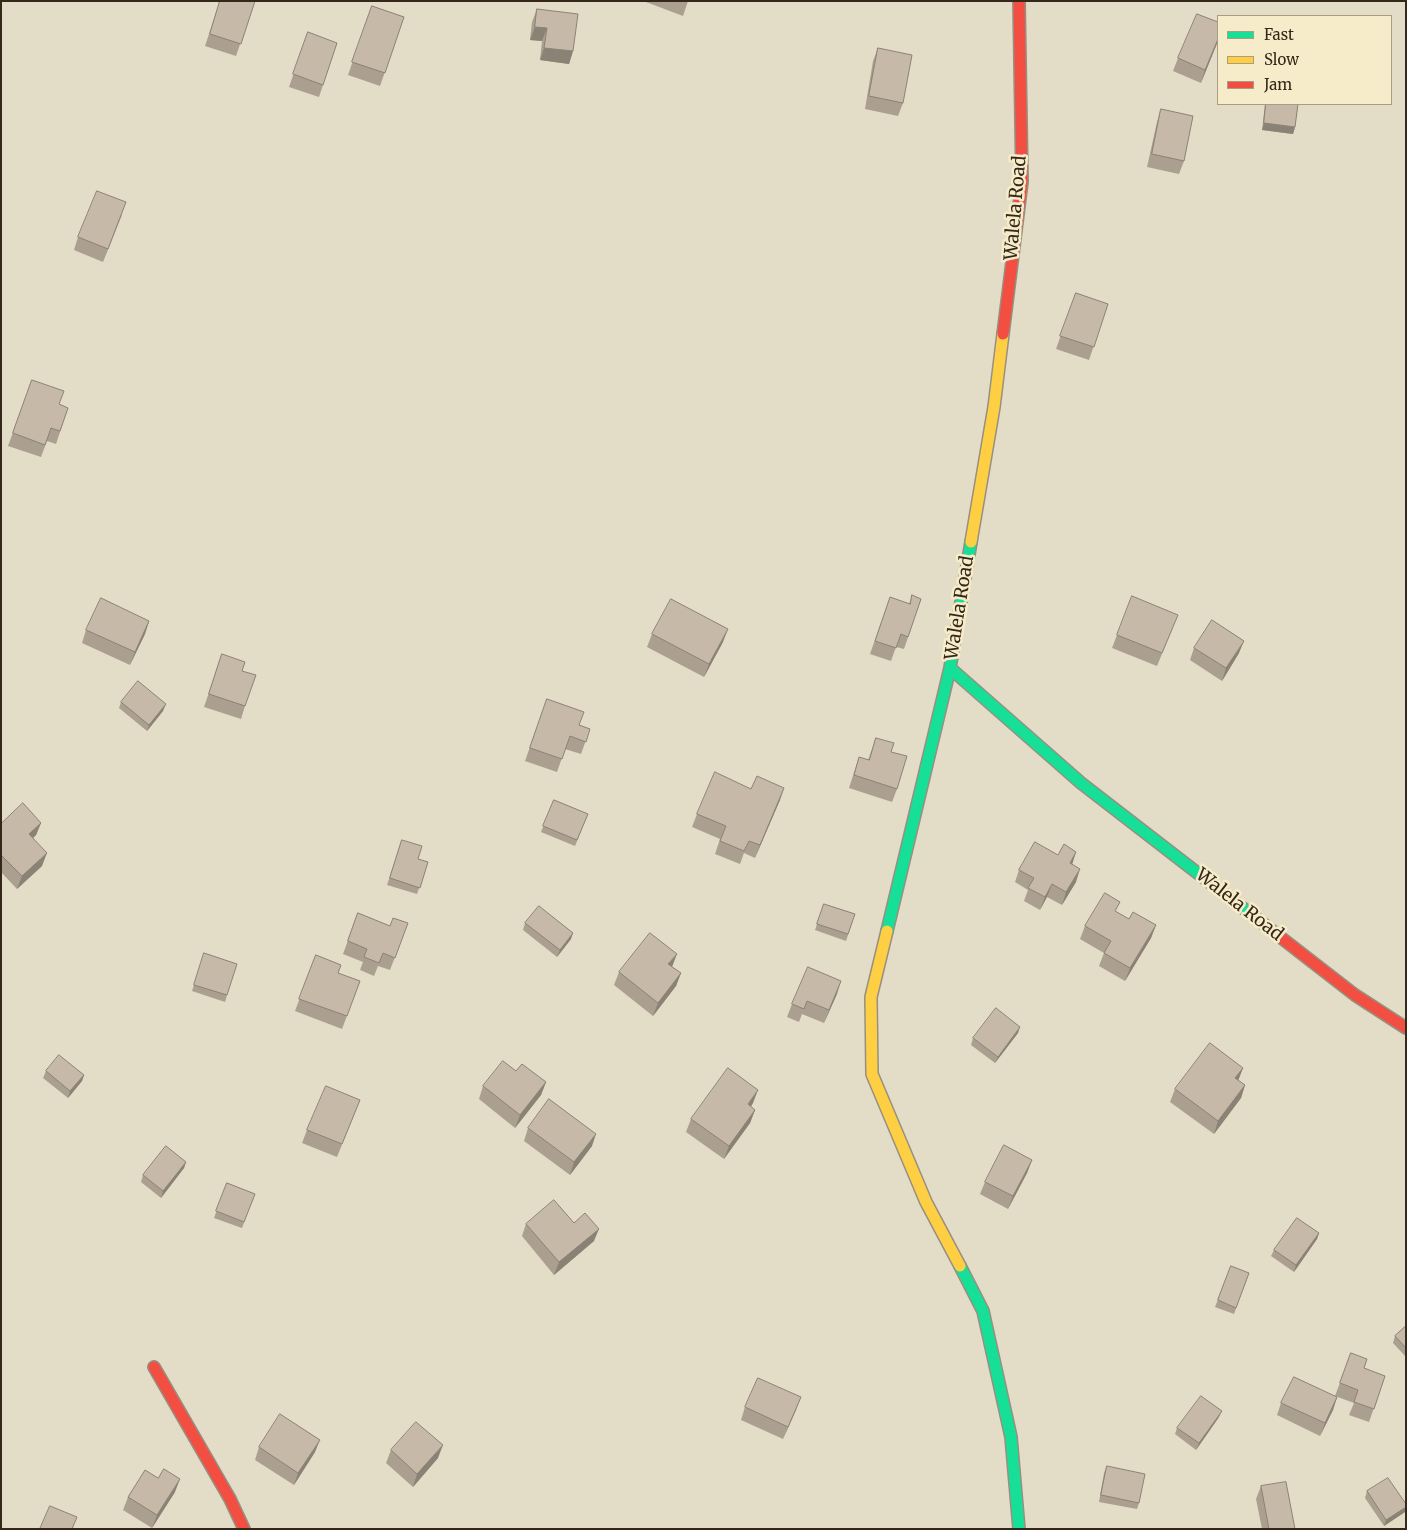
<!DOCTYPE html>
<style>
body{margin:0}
#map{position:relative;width:1407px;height:1530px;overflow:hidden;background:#e3dcc7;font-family:Merriweather,serif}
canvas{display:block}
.frame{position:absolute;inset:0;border:2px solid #35281a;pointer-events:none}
.legend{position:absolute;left:1217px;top:15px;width:175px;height:90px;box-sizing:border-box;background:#f7ecca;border:1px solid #a99e84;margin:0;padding:6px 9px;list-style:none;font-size:15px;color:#35281a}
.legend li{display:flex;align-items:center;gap:10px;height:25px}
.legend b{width:25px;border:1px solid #a99e84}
</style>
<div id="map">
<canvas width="1407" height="1530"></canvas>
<div class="frame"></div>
<ul class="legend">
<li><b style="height:6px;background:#16e098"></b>Fast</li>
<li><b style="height:6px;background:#ffcf43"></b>Slow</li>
<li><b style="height:6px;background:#f24e42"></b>Jam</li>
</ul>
</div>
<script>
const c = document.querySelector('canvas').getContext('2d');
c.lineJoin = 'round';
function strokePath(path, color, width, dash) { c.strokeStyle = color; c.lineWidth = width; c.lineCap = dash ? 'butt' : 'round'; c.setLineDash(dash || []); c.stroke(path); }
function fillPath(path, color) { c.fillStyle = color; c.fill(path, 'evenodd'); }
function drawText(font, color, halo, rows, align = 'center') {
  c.font = font + ' Merriweather,serif'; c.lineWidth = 5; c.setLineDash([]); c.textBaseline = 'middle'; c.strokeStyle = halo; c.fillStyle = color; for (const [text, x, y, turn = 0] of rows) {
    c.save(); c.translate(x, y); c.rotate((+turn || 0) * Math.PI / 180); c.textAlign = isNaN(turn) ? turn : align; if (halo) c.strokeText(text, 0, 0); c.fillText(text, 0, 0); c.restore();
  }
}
const fast = new Path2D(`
 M950 668 1081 783 1257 919
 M887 931 950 668 971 542
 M960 1266 983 1311 1011 1437 1019 1529`);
const slow = new Path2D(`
 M971 542 994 407 1003 334
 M887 931 871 997 872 1074 926 1202 960 1266`);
const jam = new Path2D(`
 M1003 334 1022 182 1019 1
 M1257 919 1355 995 1406 1028
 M154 1367 230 1499 244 1529`);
strokePath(fast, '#979081', 14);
strokePath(slow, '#979081', 14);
strokePath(jam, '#979081', 14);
strokePath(fast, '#16e098', 11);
strokePath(slow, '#ffcf43', 11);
strokePath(jam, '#f24e42', 11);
fillPath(new Path2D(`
 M220 1H255L236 56 205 46Z
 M646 1H688L683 16 646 2Z
 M372 6 404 17 380 86 348 75Z
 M537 9 573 51 569 64 540 60 542 41 530 40 532 22Z
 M1218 22V41L1201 83 1173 71 1178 58Z
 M308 32 323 85 319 97 289 87Z
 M878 48 903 103 898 116 865 109 873 61Z
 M1265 104H1298L1295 127 1293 134 1262 130Z
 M1161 109 1184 161 1179 174 1147 167 1157 122Z
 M122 215 103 262 74 250 78 237Z
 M1076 293 1108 304 1089 360 1056 349Z
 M32 380 59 404 68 408 56 444 47 441 41 457 8 446Z
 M912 595 921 599 904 649 896 647 891 661 870 654 890 597 909 604Z
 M149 621 145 634 130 665 82 643 86 630Z
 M1173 627 1157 666 1112 648 1117 635Z
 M652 634 723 642 704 677 647 647Z
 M1194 648 1239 653 1222 681 1190 660Z
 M222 654 242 671 245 706 241 719 204 707Z
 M547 699 579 725 590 729 581 754 565 749 557 772 525 761Z
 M121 702 163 711 147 731 119 708Z
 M876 738 897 789 892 802 849 788 859 757 868 760Z
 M751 789 780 800 755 858 744 853 740 864 715 854 720 839 692 827 697 814Z
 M554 800 588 814 575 846 541 832Z
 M41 823 36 835 33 838 42 866 17 889 1 872V824Z
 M402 840 418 859 428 862 417 894 387 885Z
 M1072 864 1076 882 1062 905 1047 897 1040 910 1024 901 1028 890 1015 882 1019 870Z
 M824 904 855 914 846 941 815 930Z
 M1116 912 1129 919 1156 925 1151 938 1125 981 1099 966 1104 953 1080 939 1085 926Z
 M358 913 390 926 408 923 390 970 378 966 374 976 360 970 363 962 343 954Z
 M525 923 571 939 557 957 523 930Z
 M316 955 341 965 338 973 360 981 342 1029 295 1011Z
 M202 960 227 995 225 1002 192 991Z
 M672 967 681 973 676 986 653 1016 614 985 619 972Z
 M837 994 824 1023 802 1014 799 1022 787 1017 792 1004Z
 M1018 1033 995 1063 971 1045 973 1038Z
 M1243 1068 1238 1080 1245 1085 1241 1098 1214 1134 1170 1102 1175 1089Z
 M46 1071 84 1075 82 1081 68 1098 43 1078Z
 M516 1071 546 1082 541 1095 515 1128 479 1099 483 1086Z
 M360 1100 337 1157 302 1143 307 1130Z
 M753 1103 751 1107 755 1110 750 1123 724 1159 686 1132 691 1119Z
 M528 1128 592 1146 570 1175 524 1141Z
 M1032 1160 1027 1173 1008 1209 980 1194 985 1182Z
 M186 1162 184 1168 161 1198 141 1182 143 1175Z
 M227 1183 255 1194 242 1228 214 1218Z
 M574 1223 594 1241 554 1275 522 1236 526 1224Z
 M1319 1233 1317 1239 1294 1272 1271 1256 1274 1250Z
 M1231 1266 1249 1273 1234 1314 1215 1307Z
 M1406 1326V1357L1393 1343 1395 1336Z
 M1351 1353 1364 1368 1385 1376 1369 1422 1349 1415 1354 1403 1335 1396Z
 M1337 1397 1333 1410 1320 1436 1277 1415 1281 1403Z
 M745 1407 796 1410 783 1439 741 1420Z
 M1219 1417 1196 1450 1175 1434 1177 1428Z
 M259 1447 315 1452 294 1485 255 1460Z
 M391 1450 438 1458 413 1487 386 1463Z
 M1107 1466 1139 1503 1137 1509 1099 1502 1104 1473Z
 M158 1478 175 1492 152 1528 123 1510 128 1497Z
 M1261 1486 1295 1529H1262L1256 1499Z
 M1367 1491 1405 1512 1384 1526 1365 1498Z`), '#ab9f90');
fillPath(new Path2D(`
 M535 27 547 28 542 41 530 40Z
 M1218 39V41L1201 83 1205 70Z
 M544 48 573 51 569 64 540 60Z
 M1264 123 1295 127 1293 134 1262 130Z
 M149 621 145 634 130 665 135 652Z
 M728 629 723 642 704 677 709 664Z
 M1244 641 1239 653 1222 681 1226 668Z
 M166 704 163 711 147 731 149 725Z
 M784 788 780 800 755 858 760 845Z
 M41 823 36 835 24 846 29 834Z
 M1076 852 1072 865 1070 863Z
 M47 853 42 866 17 889 22 876Z
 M1080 869 1076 882 1062 905 1066 892Z
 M1052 884 1047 897 1040 910 1045 897Z
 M1156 925 1151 938 1125 981 1130 968Z
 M573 933 571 939 557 957 560 950Z
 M677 954 672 967 668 964Z
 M681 973 676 986 653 1016 658 1003Z
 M841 981 837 994 824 1023 829 1010Z
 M1020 1027 1018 1033 995 1063 998 1057Z
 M1243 1068 1238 1081 1235 1078Z
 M84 1075 82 1081 68 1098 70 1091Z
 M546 1082 541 1095 515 1128 520 1115Z
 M1245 1085 1241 1098 1214 1134 1218 1121Z
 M758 1090 753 1103 743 1117 748 1104Z
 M755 1110 750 1123 724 1159 729 1146Z
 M596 1134 592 1146 570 1175 574 1162Z
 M1032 1160 1027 1173 1008 1209 1013 1196Z
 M186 1162 184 1168 161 1198 163 1191Z
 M599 1229 594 1241 554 1275 559 1262Z
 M1319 1233 1317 1239 1294 1272 1296 1265Z
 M801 1397 796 1410 783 1439 788 1427Z
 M1337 1397 1333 1410 1320 1436 1325 1423Z
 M1222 1411 1219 1417 1196 1450 1199 1443Z
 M320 1440 315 1452 294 1485 298 1473Z
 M443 1445 438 1458 413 1487 417 1474Z
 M180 1479 175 1492 152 1528 157 1515Z
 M1406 1507 1405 1512 1384 1526 1386 1520Z`), '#8b8276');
const building = new Path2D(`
 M220 1H255L241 44 210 34Z
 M372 6 404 17 385 73 352 62Z
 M537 9 578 14 573 51 544 48 547 28 535 27Z
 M1197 14 1218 22V39L1205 70 1178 58Z
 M308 32 337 43 323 85 293 74Z
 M878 48 912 55 903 103 869 96Z
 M1266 104H1298L1295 127 1264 123Z
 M1161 109 1193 116 1184 161 1152 154Z
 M97 191 126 202 108 249 78 237Z
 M1076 293 1108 304 1094 347 1060 336Z
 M32 380 64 391 59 404 68 408 60 431 51 428 45 445 13 433Z
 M912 595 921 599 908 637 901 634 896 648 875 641 890 597 910 604Z
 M1132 596 1178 615 1162 653 1117 635Z
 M101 598 149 621 135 652 86 630Z
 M671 599 728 629 709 664 652 634Z
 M1212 620 1244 641 1226 668 1194 648Z
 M222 654 245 662 242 671 256 675 245 706 209 694Z
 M138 681 166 704 149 725 121 702Z
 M547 699 584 712 579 725 590 729 586 742 570 736 562 759 530 748Z
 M876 738 894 743 891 752 907 756 897 789 854 775 859 757 869 760Z
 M715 772 751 789 757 776 784 788 760 845 749 841 744 851 720 841 726 826 697 814Z
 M554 800 588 814 577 840 543 826Z
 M23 803 41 823 29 834 47 853 22 876 1 855V824Z
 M402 840 422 846 418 859 428 862 420 888 390 878Z
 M1035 842 1058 855 1064 844 1076 852 1070 863 1080 869 1066 892 1052 884 1045 897 1028 888 1034 878 1019 870Z
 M1105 893 1120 902 1115 911 1129 919 1133 912 1156 925 1130 968 1104 953 1111 941 1085 926Z
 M824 904 855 914 848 934 817 924Z
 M539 906 573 933 560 950 525 923Z
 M358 913 390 926 393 918 408 923 395 958 383 953 379 963 364 957 367 949 348 941Z
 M650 933 677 954 668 964 681 973 658 1003 619 972Z
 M204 953 237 964 227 995 194 985Z
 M316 955 341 965 338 973 360 981 347 1016 299 999Z
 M808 967 841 981 829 1010 807 1001 804 1009 792 1004Z
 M996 1008 1020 1027 998 1057 973 1038Z
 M1210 1043 1243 1068 1235 1078 1245 1085 1218 1121 1175 1089Z
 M59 1055 84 1075 70 1091 46 1071Z
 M503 1061 516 1071 522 1064 546 1082 520 1115 483 1086Z
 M728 1068 758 1090 748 1104 755 1110 729 1146 691 1119Z
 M326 1086 360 1100 342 1144 307 1130Z
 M549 1099 596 1134 574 1162 528 1128Z
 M1004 1145 1032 1160 1013 1196 985 1182Z
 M166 1146 186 1162 163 1191 143 1175Z
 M227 1183 255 1194 244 1222 216 1211Z
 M554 1200 574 1223 585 1213 599 1229 559 1262 526 1224Z
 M1297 1218 1319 1233 1296 1265 1274 1250Z
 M1231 1266 1249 1273 1236 1308 1218 1300Z
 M1406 1326V1348L1395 1336Z
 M1351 1353 1367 1359 1364 1368 1385 1376 1374 1409 1354 1402 1358 1390 1340 1383Z
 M1294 1377 1337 1397 1325 1423 1281 1403Z
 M758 1378 801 1397 788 1427 745 1407Z
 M1201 1396 1222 1411 1199 1443 1177 1428Z
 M280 1414 320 1440 298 1473 259 1447Z
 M416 1422 443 1445 417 1474 391 1450Z
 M1107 1466 1145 1474 1139 1503 1101 1495Z
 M164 1469 180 1479 157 1515 128 1497 145 1470 158 1478Z
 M1388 1478 1406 1504V1507L1386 1520 1367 1491Z
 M1286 1482 1295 1529H1269L1261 1486Z
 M50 1506 77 1517 72 1529H40Z`);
fillPath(building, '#c7b9a8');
strokePath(building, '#8b8276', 1);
drawText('18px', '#35281a', '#f7ecca', [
 ["Walela Road",1016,208,-85],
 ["Walela Road",960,608,-81],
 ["Walela Road",1239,905,38]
]);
</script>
